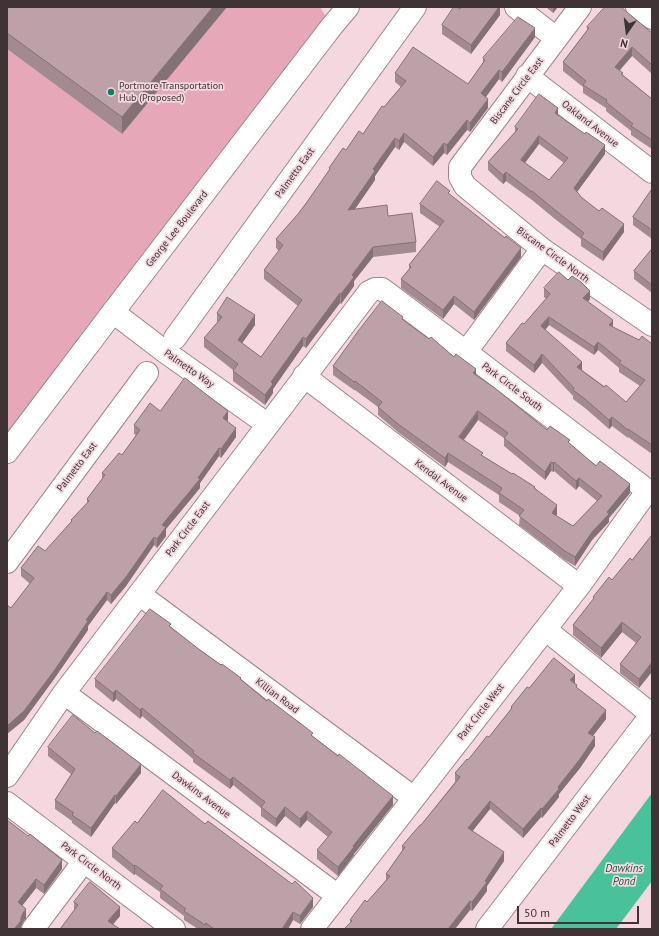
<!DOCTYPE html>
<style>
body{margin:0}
#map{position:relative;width:659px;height:936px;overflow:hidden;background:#f5d7df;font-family:"PT Sans",sans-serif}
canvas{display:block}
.frame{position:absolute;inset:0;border:8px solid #3f3336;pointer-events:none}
.north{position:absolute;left:607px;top:12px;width:40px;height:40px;-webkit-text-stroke:3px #f5d7df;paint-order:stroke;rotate:194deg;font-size:11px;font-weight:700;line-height:16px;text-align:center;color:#3f3336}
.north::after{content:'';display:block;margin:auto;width:14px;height:18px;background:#3f3336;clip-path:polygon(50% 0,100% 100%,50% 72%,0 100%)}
.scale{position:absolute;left:517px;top:906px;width:122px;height:18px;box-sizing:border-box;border:2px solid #3f3336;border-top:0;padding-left:5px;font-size:12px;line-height:14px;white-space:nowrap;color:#3f3336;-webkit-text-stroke:3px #f5d7df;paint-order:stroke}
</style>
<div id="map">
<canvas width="659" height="936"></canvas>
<div class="frame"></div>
<div class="north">N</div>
<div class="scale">50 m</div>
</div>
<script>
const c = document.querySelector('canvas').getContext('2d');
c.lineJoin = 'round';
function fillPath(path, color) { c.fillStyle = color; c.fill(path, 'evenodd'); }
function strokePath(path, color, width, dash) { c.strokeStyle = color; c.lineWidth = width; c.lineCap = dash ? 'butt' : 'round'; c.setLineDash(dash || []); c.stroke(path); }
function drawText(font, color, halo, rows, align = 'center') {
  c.font = font + ' "PT Sans",sans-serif'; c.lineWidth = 3.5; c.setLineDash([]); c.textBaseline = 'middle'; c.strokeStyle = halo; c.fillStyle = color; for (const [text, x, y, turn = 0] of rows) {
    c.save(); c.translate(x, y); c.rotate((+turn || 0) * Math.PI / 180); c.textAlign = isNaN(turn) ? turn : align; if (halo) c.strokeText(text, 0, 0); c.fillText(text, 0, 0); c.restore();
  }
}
fillPath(new Path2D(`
 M227 7H320L332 26 7 437V49L122 134Z`), '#e6a7b9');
fillPath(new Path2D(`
 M652 793V881L616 929H551Z`), '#49c19b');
const minor = new Path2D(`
 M516 7 556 38
 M580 7 460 167V177L465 186 542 249 652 325
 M637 7 652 18
 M527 76 652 172
 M113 312 164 351 267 424
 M175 338 415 7
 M466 352 542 249
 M304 376 579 586
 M7 562 147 373
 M139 594 414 798
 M546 630 651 714
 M64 693 338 896
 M7 776 64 693 369 292 375 289H382L466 352 643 487 644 492 643 497 579 586 312 929
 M7 803 174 929
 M33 929 84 861
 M487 929 652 714`);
const major = new Path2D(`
 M7 452 113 312 332 26 348 7`);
strokePath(minor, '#9f848b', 24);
strokePath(major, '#9f848b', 24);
strokePath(minor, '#fff', 22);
strokePath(major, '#fff', 22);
fillPath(new Path2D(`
 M7 7H227L122 134 7 49Z
 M500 7V15L471 54 442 34V25L460 9Z
 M546 7H558L553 13Z
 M587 27 652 33V74L632 56 619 70 623 75 652 99V149L631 135V131L606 111V108L583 93V87L563 71V62L587 30Z
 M535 37 502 82 499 79 486 97 488 108 470 132 467 130 447 155 444 153 433 166 404 142 399 150 395 147 375 176V180L355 209 388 216 416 242V252L373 257 354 281V286L341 304 340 303 306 348 303 346 273 389V393L265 405 233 381V370L204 347V338L217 323V313L255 325 242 343 261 357 298 306 264 279V270L279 251 276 248V239L298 214 307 202 329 171V168L346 150 363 134 384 107 401 87 395 82V73L468 84 483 63V58Z
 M558 115 605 154 577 192 581 197 624 232 603 261 581 246V239L555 219 532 200 506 181 503 184 488 170V162L515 132V127ZM539 144 564 163 549 180 525 163Z
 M652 189V239L633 225V217Z
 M450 195 521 257 474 320 454 304 443 319 401 288V279L409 269V265L440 227 420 213V204Z
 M652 249V293L634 279V271Z
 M544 288 590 299 588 302 613 327 639 340 652 344V454L628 437V438L612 426 609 429 585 408 573 399V396L542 363 534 373 506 351V343L524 324 546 299 544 297ZM549 325 594 355 598 350 619 368V372L640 386 626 402 582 370 545 330Z
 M403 320 454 357 547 430 570 444 596 466 630 493 609 518V522L592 540 575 566 565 560 519 525 520 516 499 502V495L448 462 445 467 398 432 378 415V407L355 390H354L333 375V366ZM478 420 504 438V446L545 480 551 471 553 472 554 471 576 490 579 486 597 501 573 526 556 516 557 514 535 488 483 456 464 440Z
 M160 411 228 420 227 421 236 437 221 458 219 456 200 483V488L166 529V536L157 548 154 545 126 586 111 604 107 600 88 626V630L54 679 24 720 7 734V605L11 608 30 584 21 576V568L45 551 71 522V520L87 504V499L102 479V473L122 455 136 435 134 434V425Z
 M647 541 639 688 620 673V664L636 643 622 632 601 658 573 635V625L593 600V597L612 580 632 560Z
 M171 627 200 650 241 679 313 737 393 805 354 854V855L338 876 317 859V850L328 837 307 820 300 828 285 816 276 827 261 816V808L233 785 230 789 193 762V759L142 716 140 719 116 699 113 702 95 687V679Z
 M575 683 577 688 606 719 593 736 595 746 580 768 559 794V797L542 818 541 817 523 838 490 809 472 831 504 861 487 886V891L472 911 470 910 455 929H344L350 923V920L367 902 386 880V874L402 851V846L421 825 455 782V773L468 760 489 737 511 709V707L529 688Z
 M48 747 141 773 116 804 115 803 91 837 72 823V821L55 809V800L71 774 48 756Z
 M7 820 62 869 44 894 36 888 22 906 26 918 23 922 21 927V929Z
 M137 823 205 824 313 907 300 924 293 920 288 929H198L184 920V916L160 898V892L135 874 134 875 112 857V848Z
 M74 902 120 916 113 924 74 911Z`), '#a38a91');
fillPath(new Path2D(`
 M213 7H227L122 134V117Z
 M499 7H500V15L471 54V45Z
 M553 7H558L553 13Z
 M535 28V37L502 82V72Z
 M632 47V56L615 76V67Z
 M499 70V79L481 103V93Z
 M488 99V108L470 132V123Z
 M558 108V117L555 113Z
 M467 120V130L447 155V145Z
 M404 133V142L399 150V141Z
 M539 136V144L521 168V160Z
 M395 138V147L375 176V180L348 219V210L373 169Z
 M444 143V153L433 166V157Z
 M605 145V154L574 196V188Z
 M506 172V181L503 184V175Z
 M624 224V232L603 261V252Z
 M373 247V257L354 281V286L341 304V294L352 275Z
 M521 248V257L474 320V312Z
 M590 291V299L583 307V298Z
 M340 293V303L306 348V339Z
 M454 296V304L443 319V310Z
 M255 315V325L238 349V340Z
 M549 317V325L541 335V326Z
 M613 320V328L609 325Z
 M303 337V346L273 389V393L265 405V395L271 382Z
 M598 342V350L594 355V347Z
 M542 354V363L534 373V365Z
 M582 362V371L577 367Z
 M476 369V377L473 373Z
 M228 411V420L223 427V418Z
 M478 411V420L459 446V437Z
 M612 417V426L609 429V420Z
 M236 428V437L221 458V449Z
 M219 448V456L200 483V488L166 529V536L157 548V539L162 525Z
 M448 453V462L445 467V458Z
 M551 462V471L545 480V472Z
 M554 462V471L553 472V463Z
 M579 478V486L576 490V481Z
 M630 484V493L609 518V522L592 540 575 566V557L592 532 607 512Z
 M557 505V514L552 521V513Z
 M154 537V545L126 586 111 604V595Z
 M107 592V600L88 626V630L54 679 24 720 7 734V726Z
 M622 622V632L601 658V648Z
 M652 662V672L639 688V679Z
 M575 675V684L570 680Z
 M116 690V699L113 702V693Z
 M142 708V716L140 719V710Z
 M606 710V719L588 742V733Z
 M595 737V746L580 768 559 794V797L542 818V809Z
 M141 764V773L116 804V796Z
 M233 777V785L230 789V780Z
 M115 795V803L91 837V828Z
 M393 796V805L354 854V855L338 876V867L353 846Z
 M490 801V809L468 837V828Z
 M285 807V816L276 827V819Z
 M541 808V817L523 838V829Z
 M307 811V820L300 828V819Z
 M504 852V861L487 886V891L472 911V902Z
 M62 860V869L44 894V885Z
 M135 865V874L134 875V866Z
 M36 879V888L18 911V902Z
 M313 898V907L300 924V916Z
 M470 901V910L455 929H448Z
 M120 907V916L109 929 108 921Z
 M26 909V918L23 922 21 927V929H14L21 918 23 913Z
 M293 912V920L288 929H282Z`), '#847176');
const building = new Path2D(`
 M7 7H213L122 117 7 33Z
 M454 7H457L460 9 461 7H499L471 45 442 25Z
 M605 7H621L652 33V65L632 47 615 67 623 73 621 74 652 99V140L631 126 633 124 606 102 607 100 583 85 586 81 563 62 589 28 587 27Z
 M518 17 535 28 502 72 499 70 481 93 488 99 470 123 467 120 447 145 444 143 433 157 404 133 399 141 395 138 373 169 375 171 348 210 387 205 388 216 412 213 416 242 373 247 352 275 354 277 341 294 340 293 306 339 303 337 271 382 273 384 265 395 233 371 238 364 204 338 222 317 217 313 227 297 255 315 238 340 261 357 302 300 264 270 283 245 276 239 298 214 307 202 330 169 329 168 343 148 346 150 359 131 363 134 382 106 384 107 406 81 395 73 413 47 468 84 485 60 483 58Z
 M539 94 558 108 555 113 585 134 586 132 605 145 574 188 581 197 599 211 602 208 624 224 603 252 581 237 584 233 555 210 532 191V192L506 172 503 175 488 162 518 129 515 127ZM539 136 568 158 549 180 521 160Z
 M437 181 450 191 448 193 505 238 506 236 521 248 474 312 454 296 443 310 401 279 411 267 409 265 444 221 420 204Z
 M652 189V230L633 217Z
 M652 249V285L634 271Z
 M559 272 568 280 572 276 581 282 590 291 583 298 613 320 609 325 639 340 642 336 652 344V445L628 429V430L612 417 609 420 585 399 573 390 574 388 542 354 534 365 506 343 522 323 524 324 550 294 544 288ZM549 317 594 347 598 342 621 361 619 363 645 380 626 402 606 385 604 387 577 367 582 362 541 326Z
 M382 301 403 317 402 319 429 339 431 337 454 357 456 354 476 369 473 373 496 389 547 430 550 426 570 440 568 442 596 466 600 461 630 484 607 512 609 514 592 532 575 557 565 551 519 516 524 510 499 493 502 488 448 453 445 458 398 424 378 407 382 402 355 381 354 382 333 366 359 330ZM478 411 508 433 504 438 545 472 551 462 553 463 554 462 576 481 579 478 602 496 573 526 552 513 557 505 534 488 535 487 513 473 512 474 481 455 483 453 459 437Z
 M185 378 228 411 223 418 236 428 221 449 219 448 198 478 200 479 162 525 166 527 157 539 154 537 126 577 111 595 107 592 86 620 88 621 54 671 24 711 7 726V605L11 608 34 578 21 568 38 546 45 551 72 521 71 520 89 501 87 499 105 475 102 473 119 453 122 455 140 430 134 425 150 403 160 411Z
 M652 535V662L639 679 620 664 641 637 622 622 601 648 573 625 594 598 593 597 609 577 612 580 630 558 632 560Z
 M150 609 171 624 169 626 200 650 221 665 222 664 241 678 240 679 267 701 268 699 292 717 313 733 311 735 338 756 339 754 393 796 353 846 354 847 338 867 317 850 332 832 307 811 300 819 285 807 276 819 261 807 265 802 233 777 230 780 193 753 194 751 142 708 140 710 116 690 113 693 95 679Z
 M554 658 575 675 570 680 577 685 576 687 606 710 588 733 595 737 580 759 558 787 559 789 542 809 541 808 523 829 490 801 468 828 504 852 485 881 487 882 472 902 470 901 448 929H344L352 921 350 920 365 900 367 902 390 876 386 874 405 847 402 846 420 825H421L460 777 455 773 467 759 468 760 487 736 489 737 512 708 511 707 527 687 529 688Z
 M73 715 95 733 97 731 141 764 116 796 115 795 91 828 72 815 74 813 55 800 75 769 48 747Z
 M163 790 205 824 208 821 292 884 295 881 313 898 300 916 293 912 282 929H214L206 923 205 925 184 911 186 909 160 889 163 886 135 865 134 866 112 848 135 821 137 823Z
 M7 820 28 836 30 834 62 860 44 885 36 879 18 902 26 909 23 913 21 918V921L14 929H7Z
 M90 882 120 907 108 921 120 929H60L78 905 74 902Z`);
fillPath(building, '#bda1a9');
strokePath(building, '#847176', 1);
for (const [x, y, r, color] of [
 [111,92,4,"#028262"]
]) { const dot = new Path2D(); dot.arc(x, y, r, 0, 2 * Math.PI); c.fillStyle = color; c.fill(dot); strokePath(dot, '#f5d7df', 1.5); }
drawText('10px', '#3f3336', '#f5d7df', [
 ["Portmore Transportation",119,86],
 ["Hub (Proposed)",119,98]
], 'left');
drawText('10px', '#3f3336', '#f5d7df', [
 ["Biscane Circle East",517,91,-53],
 ["Oakland Avenue",590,124,38],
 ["Palmetto East",295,173,-54],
 ["George Lee Boulevard",177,229,-52],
 ["Biscane Circle North",553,255,36],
 ["Palmetto Way",189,369,35],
 ["Park Circle South",512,387,37],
 ["Palmetto East",77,467,-53],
 ["Kendal Avenue",441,481,37],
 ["Park Circle East",188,529,-53],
 ["Killian Road",277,696,37],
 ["Park Circle West",481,712,-52],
 ["Dawkins Avenue",201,795,37],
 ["Palmetto West",570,821,-53],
 ["Park Circle North",91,866,37]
]);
drawText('italic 11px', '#265746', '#f5d7df', [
 ["Dawkins",624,869],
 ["Pond",624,882]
]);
</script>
